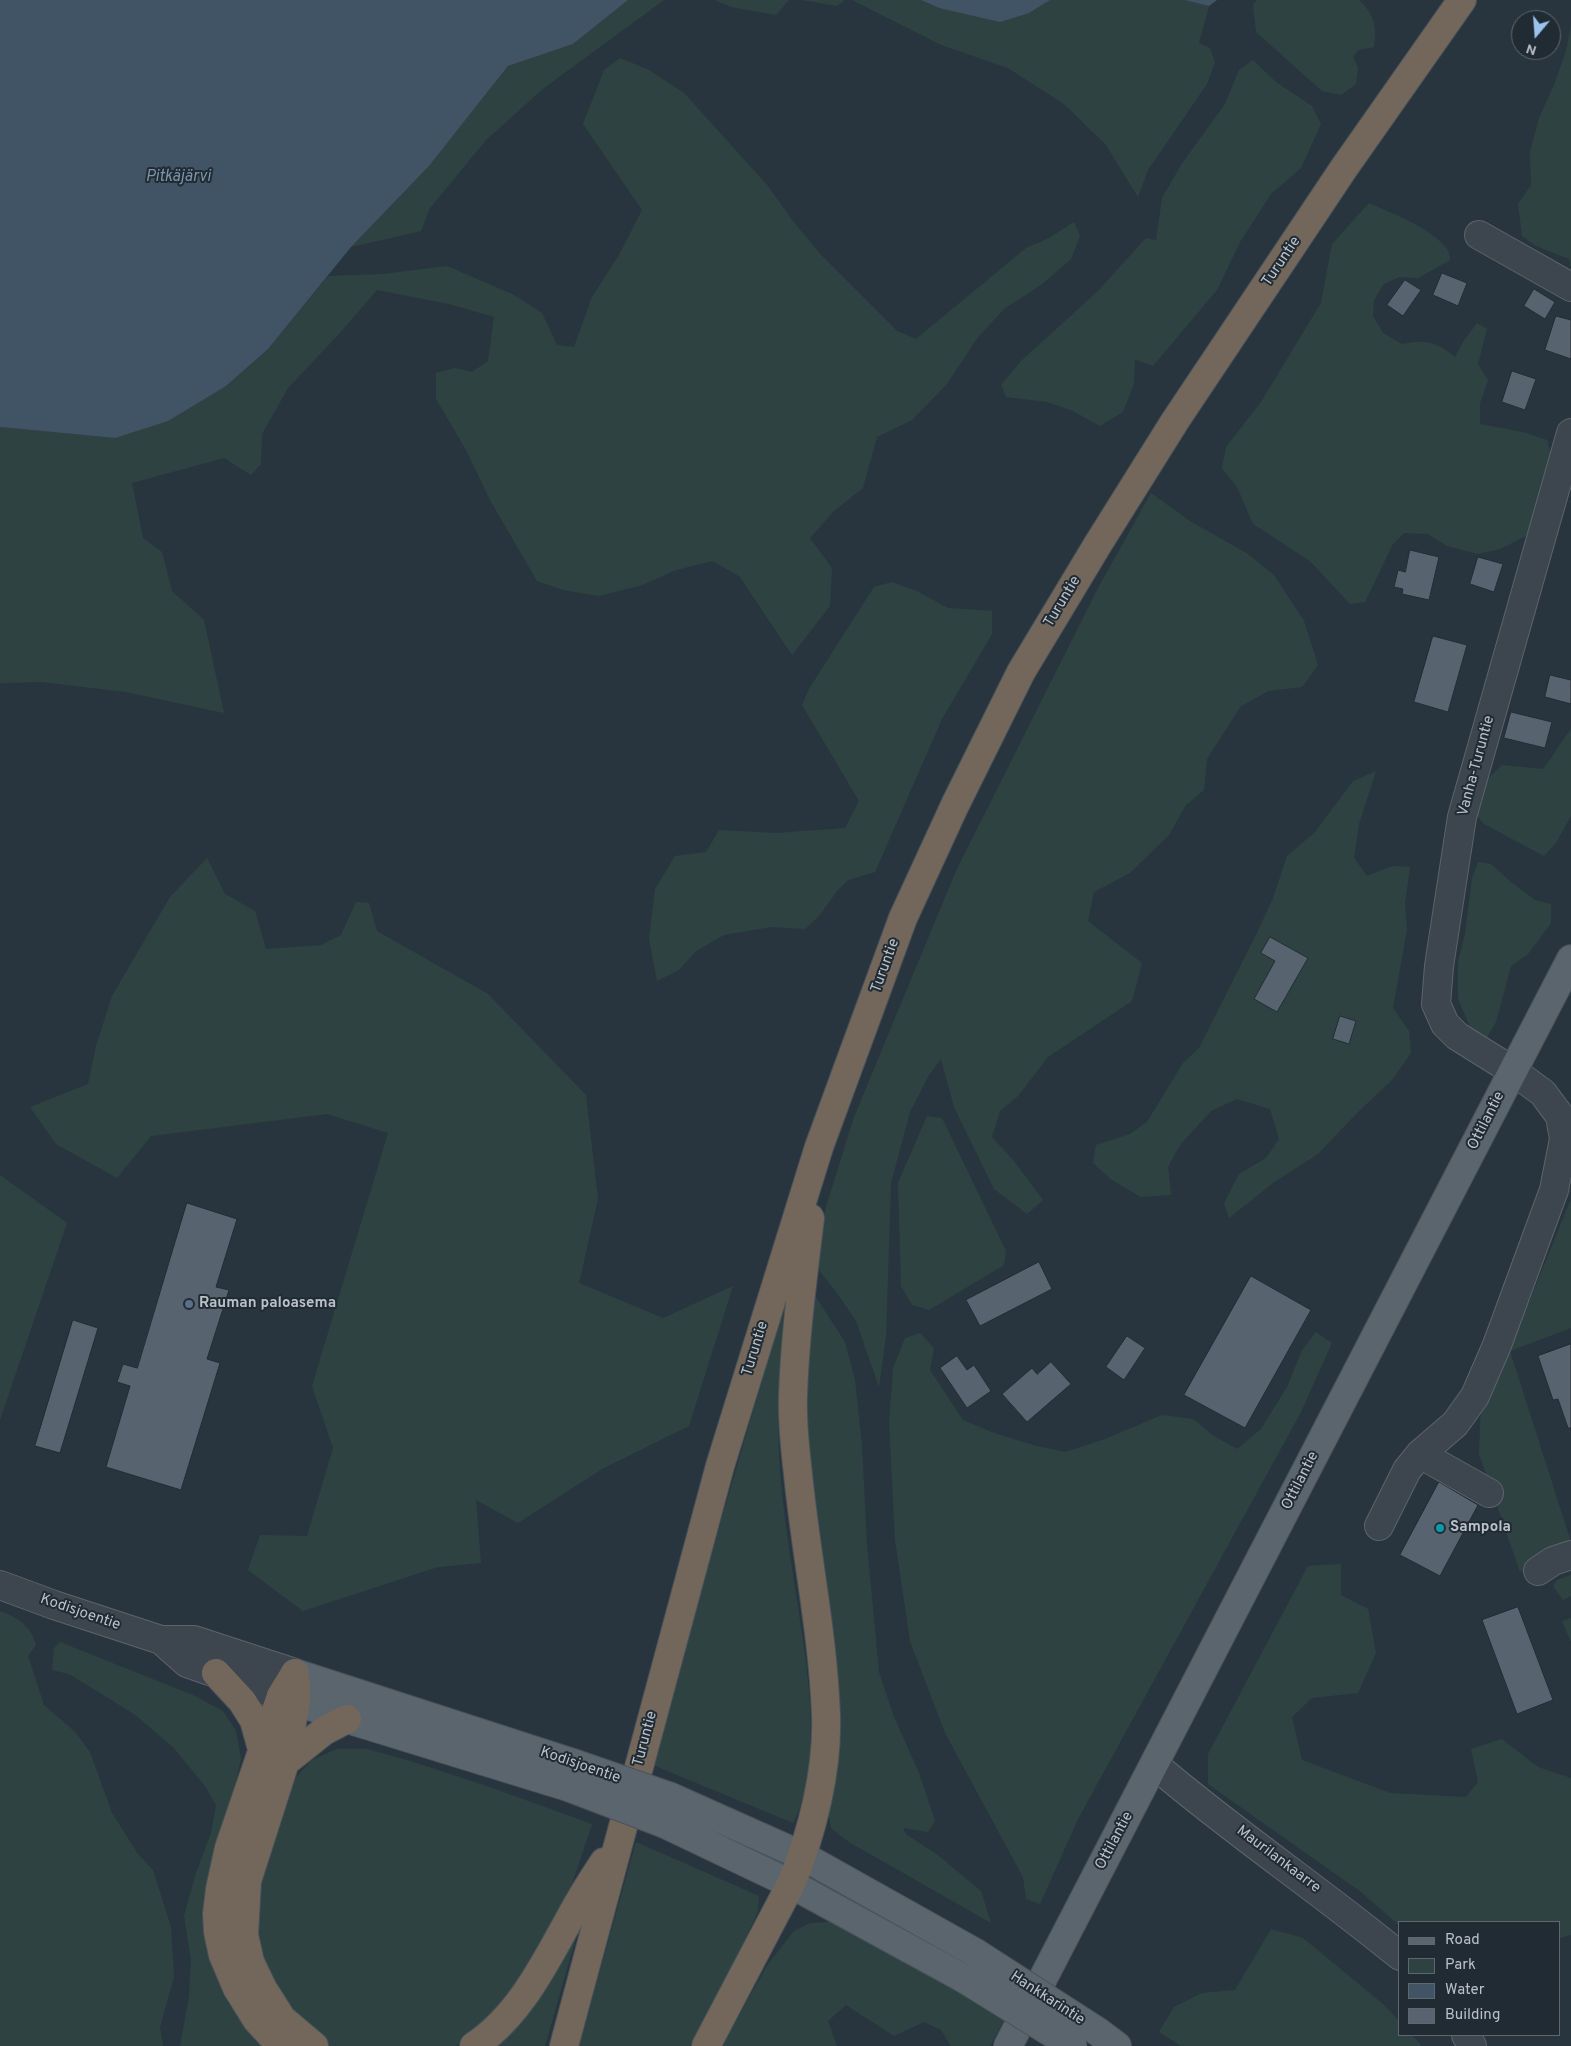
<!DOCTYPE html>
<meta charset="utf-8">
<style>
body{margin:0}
#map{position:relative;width:1571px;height:2046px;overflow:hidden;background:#29353e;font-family:Overpass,sans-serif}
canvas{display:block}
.legend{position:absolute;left:1398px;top:1921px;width:162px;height:115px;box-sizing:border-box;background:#212b34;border:1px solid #5e6770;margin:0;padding:6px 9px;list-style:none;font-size:15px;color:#b9c1c9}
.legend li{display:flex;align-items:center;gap:10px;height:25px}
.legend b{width:25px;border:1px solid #5e6770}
.north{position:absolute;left:1511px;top:10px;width:50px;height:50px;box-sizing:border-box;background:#212b34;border:1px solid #5e6770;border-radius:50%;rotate:198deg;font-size:14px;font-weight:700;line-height:20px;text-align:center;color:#b9c1c9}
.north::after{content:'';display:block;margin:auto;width:18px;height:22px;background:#9bc4ed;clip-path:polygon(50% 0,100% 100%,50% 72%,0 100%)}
</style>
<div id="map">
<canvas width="1571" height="2046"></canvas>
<ul class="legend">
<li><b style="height:6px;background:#5b656e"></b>Road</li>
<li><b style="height:14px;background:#2e4341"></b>Park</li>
<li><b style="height:14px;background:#415465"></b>Water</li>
<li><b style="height:14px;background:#57636e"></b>Building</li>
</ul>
<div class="north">N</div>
</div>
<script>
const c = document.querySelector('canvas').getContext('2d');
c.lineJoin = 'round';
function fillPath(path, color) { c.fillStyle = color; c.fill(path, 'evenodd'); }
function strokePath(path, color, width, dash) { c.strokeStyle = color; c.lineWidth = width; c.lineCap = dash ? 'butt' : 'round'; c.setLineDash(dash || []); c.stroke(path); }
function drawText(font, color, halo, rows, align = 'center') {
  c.font = font + ' Overpass,sans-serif'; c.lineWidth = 4; c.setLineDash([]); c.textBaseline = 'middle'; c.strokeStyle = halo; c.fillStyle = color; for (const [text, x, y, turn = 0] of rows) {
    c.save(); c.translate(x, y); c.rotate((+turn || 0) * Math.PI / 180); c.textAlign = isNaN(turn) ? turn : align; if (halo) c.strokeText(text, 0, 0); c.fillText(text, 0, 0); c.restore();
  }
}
fillPath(new Path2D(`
 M628 0H664L544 88 486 140 430 208 421 231 351 247 429 166 508 66 573 44Z
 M715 0H789L776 15 731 7Z
 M802 0H845L837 6Z
 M852 0H921L939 8 1029 13 1050 0H1184L1209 6 1199 43 1210 48 1215 62 1207 84 1148 170 1138 197 1106 145 1064 104 1008 68 941 45Z
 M1257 0H1359C1374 14 1377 27 1374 47L1358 50 1353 57 1358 68 1356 84 1341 95 1322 91 1256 32 1253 5Z
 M1571 26V268L1569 259 1536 246 1522 236 1518 204 1531 185 1530 152 1539 118 1554 85 1566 51Z
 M620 58 649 70 684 93 768 186 792 220 821 255 897 331 916 339 1026 248 1049 238 1074 222 1080 236 1071 259 1041 285 1005 308 978 337 947 384 912 420 877 437 863 488 834 511 810 538 832 568 830 606 792 655 740 577 713 561 676 570 642 585 598 596 563 590 537 581 490 500 466 450 436 399V373L455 368 472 372 488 361 494 317 449 304 377 290 338 335 288 388 262 434 261 464 251 475 224 458 132 483 143 538 162 552 172 591 204 620 224 713 126 692 41 682 0 683V427L115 438 226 386 268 349 328 276 383 274 447 266 512 294 542 313 557 345 574 347 592 297 619 255 642 210 583 124 604 70Z
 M1253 60 1276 82 1312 106 1321 124 1301 168 1271 194 1240 242 1217 290 1153 366 1135 359 1134 384 1123 412 1100 426 1071 410 1047 402 1006 397 1001 385 1021 361 1098 291 1146 238 1156 240 1162 198 1181 165 1225 104 1239 70Z
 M1369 203C1393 214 1432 228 1447 249 1449 252 1450 257 1450 260L1418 278 1399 277 1384 284 1374 300 1373 316 1383 333 1402 344C1427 339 1436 342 1455 357L1463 342 1477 323 1487 329 1478 364 1488 380 1480 403V424L1523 432 1547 440 1553 463 1526 536 1500 549 1477 554 1447 546 1428 534 1404 533 1393 544 1365 602 1350 604 1310 561 1253 524 1238 489 1222 468 1226 447 1261 402 1321 303 1332 244Z
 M1151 493 1190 521 1248 554 1274 575 1304 621 1318 665 1302 687 1268 691 1240 707 1207 759 1204 790 1186 805 1169 835 1130 873 1094 892 1088 921 1142 963 1132 1001 1048 1057 1018 1096 1000 1111 992 1137 1013 1160 1043 1200 1027 1214 994 1189 954 1107 941 1059 929 1075 910 1112 891 1183 886 1336 879 1387 856 1321 837 1293 814 1264 826 1207 854 1117 956 871 1098 588Z
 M892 582 917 591 948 608 992 611V634L942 719 875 872 848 880 837 891 819 916 805 929 771 927 724 935 696 951 679 970 657 981 649 939 655 889 675 856 706 852 719 830 777 833 845 828 859 801 802 705 809 689 874 587Z
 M1571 729V816L1556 843 1544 856 1484 824 1472 810 1484 783 1502 765 1543 769C1554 756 1560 742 1571 729Z
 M1376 771 1359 824 1354 858 1367 876 1392 866 1410 867 1405 904 1407 929 1393 1008 1409 1031 1411 1053 1392 1080 1358 1112 1318 1154 1273 1183 1229 1218 1224 1203 1239 1174 1266 1158 1279 1139 1270 1109 1237 1099 1211 1111 1180 1145 1168 1167 1171 1195 1141 1197 1112 1180 1093 1163 1096 1145 1130 1134 1147 1122 1183 1063 1199 1048 1257 933 1273 898 1287 856 1315 832 1353 781Z
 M207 858 225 894 255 911 266 949 321 945 341 935 356 902 369 903 377 931 488 994 586 1095 598 1199 579 1283 663 1318 733 1286 689 1426 602 1469 518 1523 476 1500 481 1563 438 1567 303 1611 248 1570 260 1535 307 1536 333 1448 312 1386 388 1133 327 1114 151 1136 117 1178 56 1144 30 1107 88 1084 96 1046 112 996 170 897Z
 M1478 862 1491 864 1511 882 1535 900 1551 904V923L1528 954 1511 966 1496 1022 1486 1039 1472 1031 1458 999V962L1465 934 1472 878Z
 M927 1116 942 1118 1006 1251 1004 1265 929 1310 912 1305 901 1286 898 1183Z
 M0 1175 67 1223 0 1420Z
 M1571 1199V1328L1510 1351 1571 1542V1547L1520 1572 1479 1454 1481 1403 1509 1351Z
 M814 1294 845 1342 855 1380 862 1445 867 1545 879 1672 894 1717 919 1773 935 1821 928 1832 903 1828 906 1834 939 1856 981 1891 991 1923 849 1842 831 1828 827 1806 802 1418Z
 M783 1309C781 1363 776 1417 780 1471 783 1510 789 1549 795 1588 805 1653 826 1763 793 1823L653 1765 690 1627Z
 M1316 1332 1332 1343 1301 1412 1078 1819 1040 1904 1026 1899 1023 1877 945 1733 910 1641 895 1540 889 1422 893 1368 905 1338 920 1333 934 1348 930 1370 963 1420 994 1433 1037 1446 1065 1452 1105 1439 1162 1415 1193 1419 1214 1436 1237 1449 1261 1429 1287 1387 1302 1350Z
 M1341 1564V1595L1368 1609 1376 1653 1358 1693 1312 1698 1292 1717 1302 1760 1390 1793 1466 1797 1478 1782 1471 1749 1502 1739 1538 1767 1571 1778V1935L1560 1938V1922H1400V1926L1361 1892 1208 1784V1754L1308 1566Z
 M1571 1575V1596L1563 1600 1553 1586 1557 1580Z
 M0 1611C19 1618 30 1625 36 1645L28 1656 44 1705 75 1732 90 1752 112 1813 138 1854 153 1870 171 1927 174 1977 160 2027 163 2046H0Z
 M1571 1618V1642L1562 1621Z
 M60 1642 193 1695 223 1711 236 1731 241 1758 205 1931 214 1968 228 2003 265 2046H180L189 1996 191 1960 184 1916 196 1873 211 1833 216 1805 205 1786 174 1748 134 1714 69 1674 52 1670 54 1648Z
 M337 1749H367L410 1761 484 1785 592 1824 570 1890 530 1973 479 2033 456 2046H328L307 2032 262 1966 254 1931 259 1885 282 1812 296 1777 312 1760Z
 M636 1842 759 1896 758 1911 744 1942 690 2046H579Z
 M830 1922 887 1948 1004 2020 990 2046H951L941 2030 924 2022 894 2036 846 2005 828 2021 837 2046H722L768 1964 794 1931 810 1923Z
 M1271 1929 1303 1938 1383 2004 1400 2022V2035H1412L1422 2046H1181L1159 2032 1174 2007 1202 1993 1235 1990Z
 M577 1934 545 2046H489Z`), '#2e4341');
fillPath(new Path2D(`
 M0 0H628L573 44 508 66 429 166 351 247 268 349 226 386 168 421 115 438 0 427Z
 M921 0H1050L1029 13 1000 22 939 8Z
 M1184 0H1217L1209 6Z`), '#415465');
const building = new Path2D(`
 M1442 273 1467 283 1458 306 1433 295Z
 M1405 280 1421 290 1403 316 1387 305Z
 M1534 289 1555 302 1545 319 1524 306Z
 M1556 316 1571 320V359L1545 350Z
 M1512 371 1536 379 1525 410 1502 402Z
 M1410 550 1439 557 1429 600 1402 594 1403 589 1394 587 1398 570 1405 572Z
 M1478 557 1503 564 1494 592 1470 584Z
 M1433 636 1467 645 1448 712 1414 702Z
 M1550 675 1571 680V704L1545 697Z
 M1511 712 1552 722 1545 748 1504 738Z
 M1270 937 1308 958 1277 1012 1254 999 1275 961 1261 953Z
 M1340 1016 1356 1021 1349 1044 1333 1039Z
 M187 1203 237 1219 216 1287 229 1290 207 1359 220 1363 181 1490 106 1467 130 1386 117 1382 123 1364 137 1368Z
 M1039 1262 1052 1289 980 1326 966 1300Z
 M1251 1276 1311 1310 1245 1428 1184 1395Z
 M73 1320 98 1328 60 1453 35 1446Z
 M1127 1336 1145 1348 1124 1380 1106 1367Z
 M1571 1344V1428H1568L1558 1399 1553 1400 1538 1356Z
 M957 1356 967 1370 974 1365 991 1391 967 1408 940 1368Z
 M1051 1362 1071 1384 1027 1422 1002 1394 1032 1368 1037 1374Z
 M1439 1482 1478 1505 1440 1576 1400 1555Z
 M1518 1607 1553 1700 1517 1714 1482 1620Z`);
fillPath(building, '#57636e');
strokePath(building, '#232d36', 1);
const minor = new Path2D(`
 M1479 235 1571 287
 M1420 1454 1489 1493
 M1379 1526 1407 1470 1420 1454 1455 1424 1475 1396 1497 1345 1554 1190 1564 1139 1560 1116 1543 1093 1513 1071 1457 1036 1445 1024 1436 1004 1439 966 1462 817 1571 433
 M1538 1571 1553 1561 1571 1555
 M0 1585 54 1605 161 1640H194L295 1673
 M161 1640 187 1663 281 1696
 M1155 1765C1233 1832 1320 1890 1400 1956
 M1466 2035 1472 2046`);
const major = new Path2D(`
 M295 1673 573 1763
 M281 1696 347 1719 568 1787
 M671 1797 803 1856 976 1953
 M665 1824 791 1884 963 1978
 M1097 2031 1117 2046
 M1008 2046 1571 959`);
const highway = new Path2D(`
 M216 1673 242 1701 254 1720 262 1749
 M285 1762 296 1701V1685
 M281 2046 257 2020 237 1988 223 1955 218 1932 217 1914 220 1889 229 1848 281 1696 295 1673
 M314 2046 282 2019 263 1989 250 1962 244 1935 247 1881 285 1762 324 1731 347 1719
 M474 2046C519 2016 544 1965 570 1918 580 1899 592 1880 604 1862
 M564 2046 720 1466 819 1147 903 918 955 805 1021 672 1098 544 1175 421 1344 168 1462 0
 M706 2046 791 1884C812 1834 828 1770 826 1715 823 1634 806 1555 798 1474 795 1449 792 1421 793 1395 795 1336 803 1277 810 1218`);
strokePath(minor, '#5b646c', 30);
strokePath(major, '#49525b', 30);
strokePath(highway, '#475159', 30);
strokePath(minor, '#3d464e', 28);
strokePath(major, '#5b656e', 28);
strokePath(highway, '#73675b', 28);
const majorBridge = new Path2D(`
 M573 1763 671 1797
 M568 1787 665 1824
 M976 1953 1097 2031
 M963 1978 1073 2046`);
strokePath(majorBridge, '#49525b', 30, []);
strokePath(majorBridge, '#5b656e', 28);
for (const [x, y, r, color] of [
 [189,1304,5,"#5c6f8a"],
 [1440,1528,5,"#0f9aa8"]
]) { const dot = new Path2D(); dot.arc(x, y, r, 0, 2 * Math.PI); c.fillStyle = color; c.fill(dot); strokePath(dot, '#212b34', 2); }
drawText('15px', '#b9c1c9', '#212b34', [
 ["Turuntie",1282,262,-56],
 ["Turuntie",1063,602,-59],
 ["Vanha-Turuntie",1477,766,-75],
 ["Turuntie",886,966,-70],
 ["Ottilantie",1487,1121,-63],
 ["Turuntie",756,1349,-73],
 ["Ottilantie",1301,1481,-63],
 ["Kodisjoentie",80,1613,19],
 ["Turuntie",646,1739,-75],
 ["Kodisjoentie",580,1766,19],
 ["Ottilantie",1115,1841,-62],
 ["Maurilankaarre",1278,1860,37],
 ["Hankkarintie",1047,1999,33]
]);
drawText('bold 15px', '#b9c1c9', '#212b34', [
 ["Rauman paloasema",199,1304],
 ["Sampola",1450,1528]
], 'left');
drawText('italic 16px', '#7e95a9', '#212b34', [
 ["Pitkäjärvi",178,178]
]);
</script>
